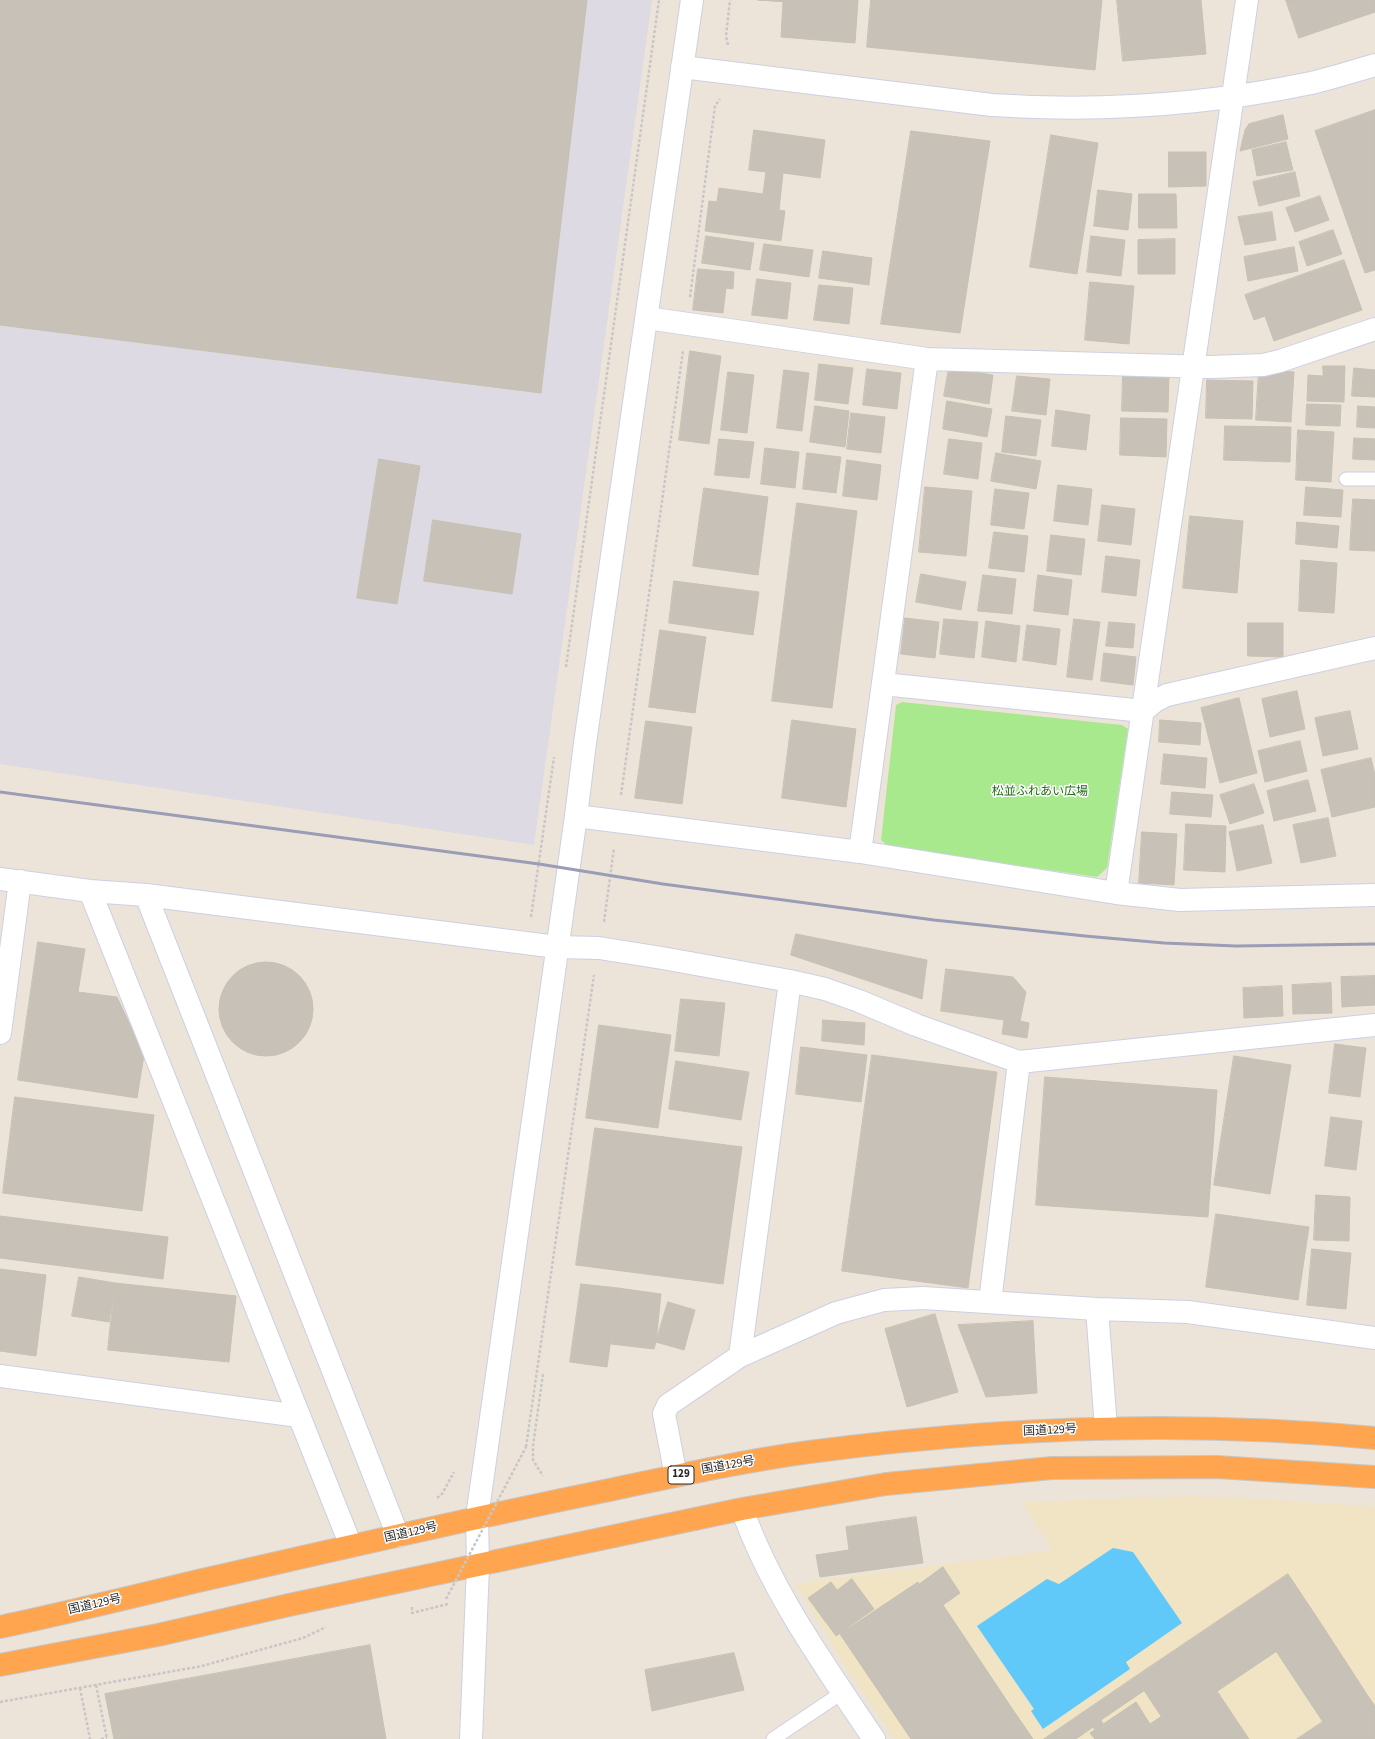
<!DOCTYPE html>
<meta charset="utf-8">
<style>
body{margin:0}
canvas{display:block;background:#ece4d8}
</style>
<canvas width="1375" height="1739"></canvas>
<script>
const c = document.querySelector('canvas').getContext('2d');
c.lineJoin = 'round';
function fillPath(path, color) { c.fillStyle = color; c.fill(path, 'evenodd'); }
function strokePath(path, color, width, dash) { c.strokeStyle = color; c.lineWidth = width; c.lineCap = dash ? 'butt' : 'round'; c.setLineDash(dash || []); c.stroke(path); }
function drawText(font, color, halo, rows, align = 'center') {
  c.font = font + ' "Source Sans 3","Noto Sans JP",sans-serif'; c.lineWidth = 3; c.setLineDash([]); c.textBaseline = 'middle'; c.strokeStyle = halo; c.fillStyle = color; for (const [text, x, y, turn = 0] of rows) {
    c.save(); c.translate(x, y); c.rotate((+turn || 0) * Math.PI / 180); c.textAlign = isNaN(turn) ? turn : align; if (halo) c.strokeText(text, 0, 0); c.fillText(text, 0, 0); c.restore();
  }
}
fillPath(new Path2D(`
 M0 0H652L534 845 0 764Z`), '#dddae3');
fillPath(new Path2D(`
 M1190 1496 1279 1500 1375 1507V1739H895L849 1672 796 1584 1053 1550 1024 1507V1502Z`), '#f0e4c5');
fillPath(new Path2D(`
 M902 702 1122 725 1128 729 1107 868 1097 877 889 847 881 840 896 705Z`), '#a9e98e');
fillPath(new Path2D(`
 M1113 1548 1133 1552 1182 1623 1126 1662 1130 1669 1043 1729 1031 1711 1034 1709 977 1626 1047 1579 1059 1584Z`), '#60c9f9');
const building = new Path2D(`
 M0 0H587L541 393 0 325Z
 M758 0H858L855 43 781 37 783 2Z
 M871 0H1102L1095 70 867 47Z
 M1117 0H1201L1206 54 1123 61Z
 M1286 0H1375V12L1299 38Z
 M1375 110V270L1365 273 1315 131Z
 M1283 115 1288 139 1240 151 1245 130 1249 124Z
 M754 130 825 140 820 178 783 173 779 210 785 211 781 241 705 231 709 201 717 202 719 188 763 194 766 172 749 170Z
 M911 131 990 141 960 333 881 324Z
 M1051 135 1098 143 1077 274 1030 267Z
 M1286 142 1293 170 1257 176 1252 150Z
 M1169 152H1206V186L1169 187Z
 M1295 172 1300 196 1259 206 1253 182Z
 M1098 190 1132 194 1128 230 1094 226Z
 M1139 194H1176L1177 228H1139Z
 M1320 196 1329 220 1295 232 1286 208Z
 M1272 212 1276 240 1245 245 1238 217Z
 M1333 230 1342 254 1307 266 1299 242Z
 M706 236 754 243 750 270 702 263Z
 M1091 236 1125 240 1121 276 1087 272Z
 M1175 239V274H1138V240Z
 M764 244 813 250 809 277 760 270Z
 M1294 247 1298 271 1248 281 1244 257Z
 M823 251 872 258 869 285 819 278Z
 M1344 260 1362 310 1274 341 1265 316 1254 320 1245 295Z
 M698 269 734 272 733 289 726 288 723 313 693 310Z
 M757 279 791 283 787 319 752 315Z
 M1090 282 1134 286 1129 344 1085 340Z
 M819 285 853 288 849 324 814 320Z
 M690 351 721 356 709 444 679 440Z
 M819 364 853 368 848 404 815 400Z
 M1323 366H1345L1344 402 1307 401 1308 375 1323 376Z
 M949 368 993 375 989 404 944 396Z
 M1354 368 1375 370V397L1352 396Z
 M867 369 901 373 897 409 863 405Z
 M1259 369 1294 372 1291 422 1256 420Z
 M784 370 809 373 802 431 777 428Z
 M728 372 754 375 747 433 721 430Z
 M1123 373 1169 374 1168 412 1122 411Z
 M1017 376 1050 379 1046 415 1012 411Z
 M1207 380 1253 381 1252 419 1206 418Z
 M947 401 992 409 987 437 943 429Z
 M1307 404 1341 405 1340 426 1306 425Z
 M815 406 849 411 845 447 810 442Z
 M1358 406 1375 407V428L1357 427Z
 M1056 410 1090 415 1086 450 1052 446Z
 M851 413 885 417 881 453 847 449Z
 M1006 416 1041 420 1036 456 1002 452Z
 M1121 418 1167 419 1166 457 1120 455Z
 M1225 426 1291 427 1290 462 1224 460Z
 M1298 430 1334 432 1331 482 1296 480Z
 M1354 438 1375 439V460L1353 459Z
 M719 439 754 442 749 478 715 475Z
 M949 439 982 443 978 479 944 474Z
 M765 448 799 452 795 488 761 484Z
 M807 453 841 457 836 493 803 489Z
 M996 453 1041 461 1036 489 991 481Z
 M379 459 420 466 397 604 357 598Z
 M847 460 881 465 877 500 843 496Z
 M1058 485 1092 489 1088 525 1054 521Z
 M925 487 972 491 966 556 919 552Z
 M1306 487 1343 490 1341 517 1304 515Z
 M704 488 768 497 758 575 693 566Z
 M995 489 1029 493 1024 529 991 525Z
 M1353 499 1375 500V551L1350 550Z
 M797 503 857 511 832 708 772 701Z
 M1102 505 1135 509 1131 545 1098 541Z
 M1190 516 1243 521 1237 593 1183 588Z
 M433 520 521 534 512 594 424 581Z
 M1297 522 1339 526 1337 548 1296 544Z
 M994 532 1028 536 1024 572 989 568Z
 M1051 535 1085 539 1081 575 1047 571Z
 M1106 556 1140 560 1136 596 1102 592Z
 M1301 560 1337 563 1334 613 1299 611Z
 M921 574 966 582 961 610 916 602Z
 M983 575 1016 579 1012 614 978 611Z
 M1038 575 1072 580 1068 615 1034 611Z
 M674 581 759 592 753 635 669 623Z
 M905 618 939 622 935 658 901 654Z
 M944 619 978 622 974 658 940 654Z
 M1074 619 1100 622 1092 680 1067 677Z
 M986 621 1020 626 1016 662 982 657Z
 M1109 622 1135 624 1133 648 1106 646Z
 M1248 623H1283V657L1248 656Z
 M1027 625 1060 629 1056 665 1023 660Z
 M660 630 706 637 695 713 649 707Z
 M1104 653 1136 657 1133 685 1101 681Z
 M1297 691 1305 729 1270 737 1262 699Z
 M1239 698 1257 773 1220 783 1201 708Z
 M1350 711 1358 749 1323 756 1315 718Z
 M792 720 856 729 846 807 782 798Z
 M1160 720 1201 723 1200 745 1159 742Z
 M646 721 692 727 682 804 635 798Z
 M1300 741 1307 771 1265 782 1258 751Z
 M1164 754 1207 758 1205 788 1161 784Z
 M1371 758 1375 775V807L1332 817 1321 770Z
 M1308 780 1316 811 1274 821 1267 791Z
 M1254 784 1264 813 1230 824 1220 795Z
 M1172 792 1213 795 1211 817 1170 814Z
 M1328 818 1336 856 1301 863 1293 825Z
 M1186 824 1226 826 1225 872 1184 870Z
 M1263 825 1272 863 1237 871 1229 832Z
 M1142 832 1177 834 1174 885 1139 883Z
 M796 934 927 960 922 999 791 955Z
 M38 942 85 949 78 992 117 997 144 1055 137 1098 18 1080Z
 M219 1009a47 47 0 1 1 94 0a47 47 0 1 1-94 0Z
 M946 969 1013 977 1026 992 1020 1021 1029 1023 1027 1038 1002 1034 1004 1020 941 1011Z
 M1375 976V1005L1342 1007 1341 977Z
 M1331 983 1332 1013 1293 1014 1292 985Z
 M1282 986 1283 1016 1244 1018 1243 988Z
 M681 999 725 1003 719 1056 675 1051Z
 M823 1020 865 1023 864 1045 822 1041Z
 M599 1025 671 1035 658 1128 586 1118Z
 M1335 1044 1366 1048 1360 1097 1329 1093Z
 M801 1047 867 1055 861 1102 796 1094Z
 M872 1055 997 1072 968 1288 842 1271Z
 M1234 1056 1291 1065 1270 1194 1214 1185Z
 M676 1061 749 1072 741 1120 669 1109Z
 M1045 1077 1217 1090 1208 1217 1036 1205Z
 M15 1097 154 1115 142 1211 3 1193Z
 M1331 1117 1362 1121 1356 1170 1325 1166Z
 M595 1128 742 1147 723 1284 576 1265Z
 M1316 1195 1350 1197 1349 1241 1314 1240Z
 M1216 1214 1309 1227 1298 1300 1206 1287Z
 M0 1216 168 1237 163 1279 0 1258Z
 M1312 1249 1351 1253 1346 1309 1307 1305Z
 M0 1269 46 1275 36 1356 0 1351Z
 M79 1277 115 1283 109 1322 72 1316Z
 M115 1283 236 1296 229 1362 108 1350Z
 M581 1284 618 1288 607 1367 570 1362Z
 M618 1288 661 1294 656 1342 654 1349 611 1344Z
 M668 1302 695 1310 684 1350 656 1342Z
 M935 1314 958 1392 907 1407 885 1329Z
 M1033 1321 1037 1393 986 1397 958 1325Z
 M916 1517 923 1563 820 1577 816 1555 849 1550 846 1527Z
 M943 1567 960 1593 943 1605 1009 1704 1003 1708 1005 1711 1002 1713 1012 1727 999 1736 1001 1739H911L840 1634 918 1582 919 1584Z
 M1288 1574 1320 1622 1167 1725 1135 1677Z
 M852 1579 874 1609 836 1636 808 1598 831 1582 837 1590Z
 M1320 1622 1366 1693 1323 1722 1276 1651Z
 M370 1645 386 1739H114L105 1694Z
 M734 1653 744 1690 652 1711 645 1670Z
 M1135 1677 1145 1690 1101 1720 1103 1724 1095 1730 1093 1727 1076 1739H1044Z
 M1217 1691 1249 1739H1229L1204 1700Z
 M1366 1693 1375 1706V1739H1297Z
 M1204 1700 1229 1739H1095L1090 1733 1136 1702 1150 1724 1162 1716 1167 1725Z
 M1009 1704 1033 1739H1001L999 1736 1012 1727 1002 1713 1005 1711 1003 1708Z`);
fillPath(building, '#c7c1b8');
strokePath(building, '#c7c1b2', 1);
const lane = new Path2D(`
 M1346 479H1375
 M773 1739 843 1692`);
const street = new Path2D(`
 M647 318 927 359 1211 367 1263 365 1280 361 1375 329
 M883 684 1143 711 1155 701 1167 695 1375 648
 M576 816 860 852 1116 893 1180 900 1375 895
 M860 852 927 359
 M0 879 90 891 146 895 557 947 599 948 662 958 790 981 825 989 859 1001 916 1025 1019 1062 1375 1025
 M90 891 351 1546
 M1116 893 1247 0
 M146 895 398 1536
 M0 1033 20 881
 M990 1302 1019 1062
 M1097 1309 1106 1428
 M740 1356 790 981
 M0 1376 299 1416
 M676 1476 664 1414 668 1405 740 1356 836 1313 884 1300 923 1298 1097 1309 1188 1312 1375 1338
 M742 1509C772 1593 825 1666 874 1739
 M471 1739 478 1566`);
const secondary = new Path2D(`
 M682 67 992 105C1099 112 1206 105 1311 83 1332 78 1354 71 1375 65
 M478 1566 477 1517 576 816 585 743 692 0`);
const highway = new Path2D(`
 M0 1627C66 1613 132 1597 198 1581 330 1551 462 1520 595 1493 666 1478 737 1462 809 1452 996 1427 1187 1420 1375 1438
 M0 1665 158 1635 289 1605 742 1509 886 1484 1052 1468 1217 1467 1375 1477`);
strokePath(lane, '#cdd0e3', 15);
strokePath(street, '#cdd0e3', 24);
strokePath(secondary, '#cdd0e3', 24);
strokePath(highway, '#c7c7c7', 24);
strokePath(new Path2D(`
 M728 45 726 36 730 0
 M690 297 715 106 720 99
 M566 667 659 0
 M621 795 683 351
 M531 917 554 757
 M604 922 614 848
 M543 1374 533 1446V1460L543 1476
 M526 1447 594 975
 M437 1498 442 1494 454 1472
 M412 1607V1613L448 1604
 M96 1685 107 1739
 M80 1688 90 1739
 M0 1702 202 1666 303 1638 326 1627
 M101 1739 107 1738`), '#c7c7c7', 2.5, [3, 2]);
strokePath(lane, '#fff', 13);
strokePath(street, '#fff', 22);
strokePath(secondary, '#fff', 22);
strokePath(highway, '#ffa550', 22);
strokePath(new Path2D(`
 M0 792 539 864 663 884 934 920 1085 936 1164 943 1236 946 1375 944`), '#9a9db5', 3);
strokePath(new Path2D(`
 M446 1599 526 1447`), '#c7c7c7', 2.5, [3, 2]);
for (const [x, y, w] of [
 [681,1475,26]
]) { const box = new Path2D(); box.roundRect(x - w / 2, y - 9, w, 18, 3); c.fillStyle = '#fff'; c.fill(box); strokePath(box, '#282828', 1); }
drawText('bold 11px', '#282828', null, [
 ["129",681,1475]
]);
drawText('12px', '#206a13', '#fff', [
 ["松並ふれあい広場",1040,792]
]);
drawText('12px', '#282828', '#fff', [
 ["国道129号",1050,1431,-3],
 ["国道129号",728,1466,-10],
 ["国道129号",411,1533,-13],
 ["国道129号",95,1605,-13]
]);
</script>
